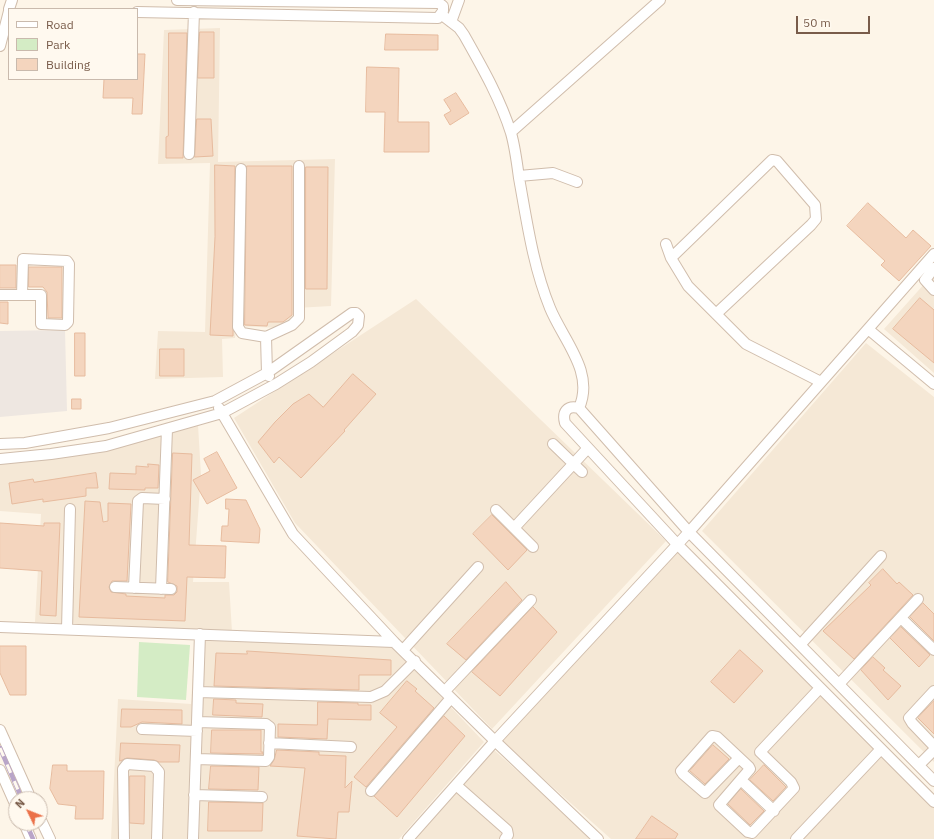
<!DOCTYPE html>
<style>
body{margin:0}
#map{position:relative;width:934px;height:839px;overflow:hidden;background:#fdf5e8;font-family:"IBM Plex Sans",sans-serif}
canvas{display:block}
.legend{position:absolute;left:8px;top:8px;width:130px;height:72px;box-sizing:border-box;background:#fff9ef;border:1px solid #c9baad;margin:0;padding:5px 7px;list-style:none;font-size:12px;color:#795c4a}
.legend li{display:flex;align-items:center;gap:8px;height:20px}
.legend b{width:20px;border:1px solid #c9baad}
.north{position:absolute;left:8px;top:791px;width:40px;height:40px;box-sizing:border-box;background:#fff9ef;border:1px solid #c9baad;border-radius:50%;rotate:313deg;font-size:11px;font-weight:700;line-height:16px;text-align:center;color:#795c4a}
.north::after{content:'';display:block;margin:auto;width:14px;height:18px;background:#eb7149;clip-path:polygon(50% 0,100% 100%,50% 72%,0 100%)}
.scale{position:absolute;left:796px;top:16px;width:74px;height:18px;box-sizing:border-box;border:2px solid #795c4a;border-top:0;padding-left:5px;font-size:12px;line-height:14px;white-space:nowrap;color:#795c4a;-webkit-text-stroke:3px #fff9ef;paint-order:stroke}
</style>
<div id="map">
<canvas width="934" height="839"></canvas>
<ul class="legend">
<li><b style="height:5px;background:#fff"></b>Road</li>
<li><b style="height:11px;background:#d4ecc5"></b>Park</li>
<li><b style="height:11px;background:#f4d5be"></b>Building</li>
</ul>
<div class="north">N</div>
<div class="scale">50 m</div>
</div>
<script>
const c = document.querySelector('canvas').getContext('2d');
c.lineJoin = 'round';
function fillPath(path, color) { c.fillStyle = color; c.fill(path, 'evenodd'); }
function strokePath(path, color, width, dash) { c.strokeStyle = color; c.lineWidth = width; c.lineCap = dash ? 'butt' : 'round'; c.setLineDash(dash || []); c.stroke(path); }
fillPath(new Path2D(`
 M220 28 218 162 335 159 331 306 296 308 294 322 281 328 236 326 235 338 222 339 223 377 155 379 158 331 205 332 210 163 158 164 164 30Z
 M934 273V373L884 329Z
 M416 299 666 541 492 729 295 523 234 418Z
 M866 343 934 397V762L702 531Z
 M198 425 201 475 193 582H229L232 632 35 622 41 514 0 511V461Z
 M677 549 934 804V839H611L500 740Z
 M195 639 393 646 484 742 399 839H111L118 699 191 704Z
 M494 750 593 839H412Z`), '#f5e8d6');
fillPath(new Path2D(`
 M65 330 67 411 0 417V331Z`), '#eee7e1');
fillPath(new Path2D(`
 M139 642 190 645 186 700 137 697Z`), '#d4ecc5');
const building = new Path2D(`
 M200 32H214V78H198Z
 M169 33H187L183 158H166V137L168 136Z
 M386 34 438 35V50H385Z
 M137 54H145L142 114H132L133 98H103L104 79H137Z
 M367 67 399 68 398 122H429V152H384L385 112H366Z
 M456 93 469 113 450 125 444 115 451 111 444 100Z
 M197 119H211L213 156 195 157Z
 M215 165 235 166 233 336 210 335 215 237Z
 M247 166H292V315L283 322H268L267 326 245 325Z
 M306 167H328L327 289H306Z
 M868 203 906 238 913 230 931 246 899 281 881 265 885 261 847 226Z
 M0 265H16V288H0Z
 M29 267H62V318H48L47 292 43 287H29Z
 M920 298 934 310V363L893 329Z
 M0 302H8V324L0 323Z
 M75 333H85V376H75Z
 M160 349H184V376H160Z
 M353 374 376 394 344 430 345 431 301 478 279 457 274 463 258 442 275 422 293 404 309 394 323 407Z
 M72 399H81V409H72Z
 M217 452 237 488 207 504 193 480 210 471 204 459Z
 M173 453 192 454 189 545 226 546 225 578 187 577 185 621 79 617 85 501 100 502 103 522 108 521V503L131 504 127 581H112L109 587 111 592 126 594V596L165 598V595H174L177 592V586L168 582Z
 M148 464 159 465 158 488H145V490L109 489 110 473 136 474V466L148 467Z
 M96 473 98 488H86V496L43 502V499L12 504 9 483 33 479 34 482Z
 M226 499 246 500 260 529 259 543 221 541 222 526H228L229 509H226Z
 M492 515 527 550 508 570 473 534Z
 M0 523 44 526V523H60L56 616 40 615 42 571 0 568Z
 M883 569 897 584 899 582 913 595 854 659 823 631 871 585 869 583Z
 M506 582 522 600 466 660 447 644Z
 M923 603 934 614V641L910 617Z
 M533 607 557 632 500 696 472 672Z
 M901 627 930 655 919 667 890 638Z
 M0 646H26V695H10L0 673Z
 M740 650 763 671 734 703 711 682Z
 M247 651 391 660V675H359V690L214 686 216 653 247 654Z
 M873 657 885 668 883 670 901 686 888 700 861 670Z
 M407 681 417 689 415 691 434 708 366 787 354 777 397 727 380 713Z
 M214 699 236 700V703L263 704 262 717 213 715Z
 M934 701V734L918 718Z
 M318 702 358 703V705H371V720L328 719 327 739 278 737V724L317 725Z
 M122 709 182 710V724L142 722 131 727H121Z
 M444 716 465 736 397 817 374 796Z
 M212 730H261V752H263V754L211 753Z
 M121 743 180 745 179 762H159L154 760 127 758 120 761Z
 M713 745 729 759 705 784 690 771Z
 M277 750 319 752V755L346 756 345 788 352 781 349 812H338L336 839 297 836 305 768 270 766 274 760Z
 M53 765H67V771H104L103 819H75L76 806 58 804 50 789Z
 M764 765 786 787 773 801 750 780Z
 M211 766 259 767 258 790 209 789Z
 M130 776H145L144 824 130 823Z
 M741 789 764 811 750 825 728 804Z
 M209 802 263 803 262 831H208Z
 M652 816 678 834 675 839H636Z`);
fillPath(building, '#f4d5be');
strokePath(building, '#e7bb9e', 1);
const minor = new Path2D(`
 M9 9 12 0
 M137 12 438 18 443 11V6L439 3 177 0
 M442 15 459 28 464 35C482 67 500 98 511 133 515 147 517 163 519 178 527 222 533 266 550 308 563 340 595 372 579 408
 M451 22 459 0
 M0 46 9 11
 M511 132 660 0
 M189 154 194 12
 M241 169 238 327 242 333 266 337
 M519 176 553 173 577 182
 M666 244 671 258 688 286 746 344 821 382
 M671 258 772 160 777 161 815 205 816 219 811 225 716 314
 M934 268 925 280 934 290
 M0 295H41V324L65 325 68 322 69 264 67 261 23 259 22 295
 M868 329 934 254
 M269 376 267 373 266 337 292 325 299 318V166
 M219 408 293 534 394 642 495 741 598 839
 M0 444 25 443 109 428 215 401 267 373 352 313H356L359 316 358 325 352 332 311 362 276 384 222 413 106 446 51 454 0 459
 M553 444 582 472
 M496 510 533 547
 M514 528 588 448
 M115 587 171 589
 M134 588 138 501 142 498 165 499
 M161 589 167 429
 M901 618 934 650
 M0 627 394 642
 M67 629 70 509
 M801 644 881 556
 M403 650 478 567
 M840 683 918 599
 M445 691 531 600
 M934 691 909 718 912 723 934 746
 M198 692 371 697 385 691 415 661
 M142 729 197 731
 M0 730 31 799
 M269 743 351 747
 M739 758 705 793 683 774 681 771 712 736 717 737 749 767 750 769 719 805 748 832 752 833 794 788 791 782 760 752 820 688
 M196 759 266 761 269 757 270 727 266 724 197 722
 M919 765 934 750
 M0 770 16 806
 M741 780 774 811
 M934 781 689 532 579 408C567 405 562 412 565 423L677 544 934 802
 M456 785 507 830 508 835 505 839
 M371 791 451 698
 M194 795 262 797
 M40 818 50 839
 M24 823 31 839
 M124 839 123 769 127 764 154 766 159 772 157 839
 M193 839 200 634
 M408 839 495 741 689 532 868 329 934 384
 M796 839 881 749`);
strokePath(minor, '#d0bdac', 12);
strokePath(minor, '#fff', 10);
const rail = new Path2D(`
 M0 748 22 799
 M26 823 33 839`);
strokePath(rail, '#b9a5c8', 4.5);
strokePath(rail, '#fff9ef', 3, [9]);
</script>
